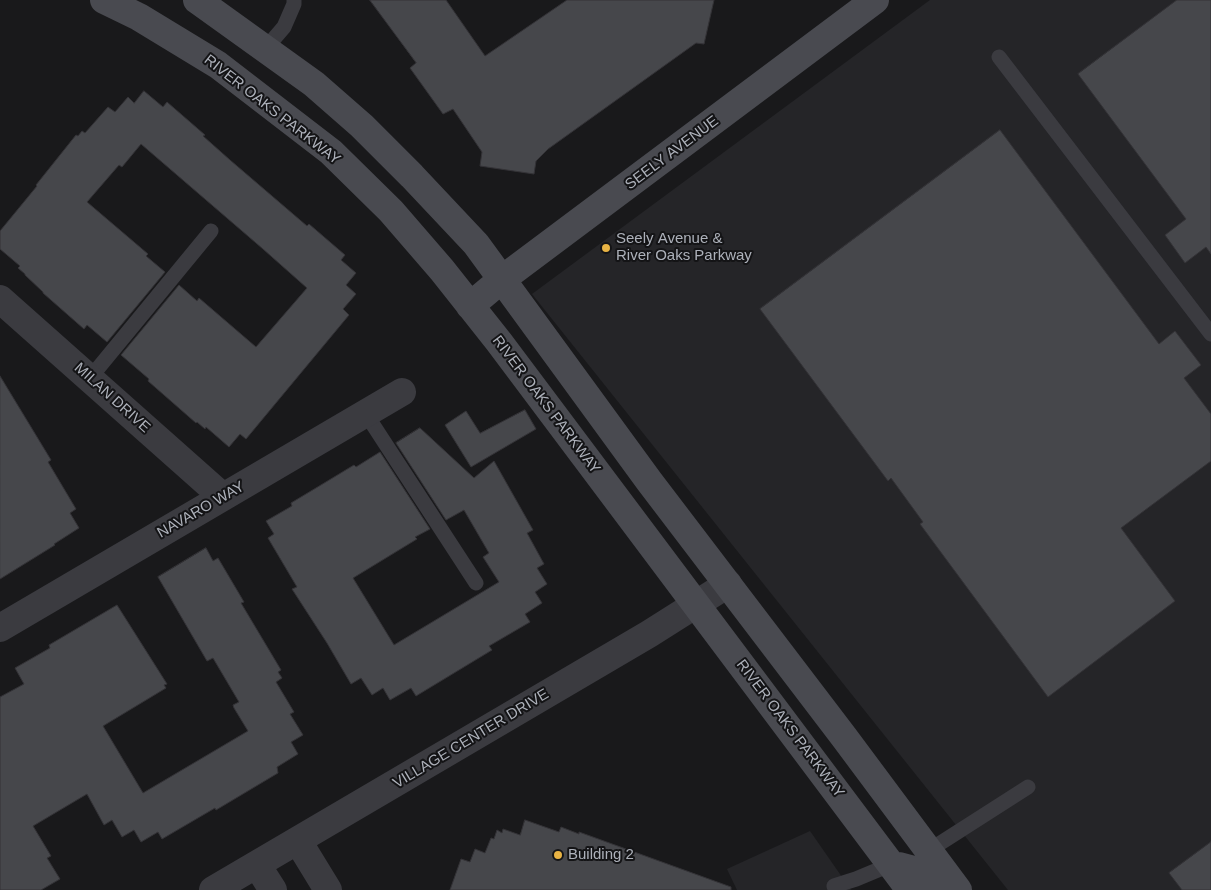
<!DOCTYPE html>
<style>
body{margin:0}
canvas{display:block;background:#19191b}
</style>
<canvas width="1211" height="890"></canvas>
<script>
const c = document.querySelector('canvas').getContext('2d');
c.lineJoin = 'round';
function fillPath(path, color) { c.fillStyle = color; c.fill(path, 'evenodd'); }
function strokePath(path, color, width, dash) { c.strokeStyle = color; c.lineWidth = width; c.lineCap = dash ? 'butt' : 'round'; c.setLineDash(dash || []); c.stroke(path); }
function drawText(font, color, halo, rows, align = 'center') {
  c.font = font + ' Helvetica,sans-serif'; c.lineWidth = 4; c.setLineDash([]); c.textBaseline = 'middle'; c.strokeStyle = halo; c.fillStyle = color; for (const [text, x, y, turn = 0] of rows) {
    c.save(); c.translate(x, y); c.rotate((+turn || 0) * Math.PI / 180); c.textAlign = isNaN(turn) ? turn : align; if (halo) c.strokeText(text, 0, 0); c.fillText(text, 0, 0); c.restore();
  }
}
fillPath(new Path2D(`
 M930 0H1211V890H1008L532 294Z
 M810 831 851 890H737L727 869Z`), '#252528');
const building = new Path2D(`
 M370 0H446L485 56 567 0H714L704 44 696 43 548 149 536 161 534 174 480 166 482 152 453 109 443 114 410 68 416 63Z
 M1177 0H1211V254L1206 247 1185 263 1165 235 1186 219 1078 74Z
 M144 91 163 107 167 102 205 135 203 136 230 160 307 226 309 224 345 255 341 260 356 273 346 285 356 294 343 309 349 315 246 439 240 434 229 447 206 427 205 429 197 422 196 423 148 381 149 379 121 355 179 285 197 301 199 298 256 347 307 288 263 249 141 144 122 167 119 165 87 202 148 254 146 256 165 272 107 342 87 325 84 329 43 293V292L25 275V274L18 268 20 266 0 249V231L37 186 36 185 76 135 78 136 82 131 85 133 108 107 115 112 128 97 134 103Z
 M1000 130 1159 344 1175 331 1201 365 1184 378 1211 414V461L1121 528 1175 601 1048 697 920 524 923 522 891 478 888 481 760 309Z
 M0 376 51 460 48 462 76 509 70 513 79 528 54 544 55 545 0 579Z
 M525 410 536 429 471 467 445 425 466 411 480 433Z
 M420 428 474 478 494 461 533 530 527 533 544 564 537 568 547 584 535 592 542 603 525 614 530 622 489 646 492 650 416 696 411 688 390 700 383 688 372 695 361 678 351 684 327 643 292 589 297 587 268 538 274 534 266 521 292 506 291 503 316 488 354 465 356 467 380 452 430 529 415 537 417 539 353 578 394 645 499 582 483 557 489 553 464 510 446 520 396 443Z
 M206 548 213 561 218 558 244 602 241 603 281 670 278 672 282 678 276 682 294 712 290 714 303 735 291 742 298 754 277 767 278 773 216 810 215 808 162 839 158 832 141 842 134 830 122 837 112 820 104 825 87 794 33 826 51 856 47 858 60 879 41 890H0V697L24 684 15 668 50 648 49 645 117 605 167 684 164 685 166 688 103 726 143 793 248 731 234 708 233 705 239 702 213 658 207 661 158 577Z
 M525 820 559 832 561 827 579 834V832L731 887V890H450L461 859 470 862 475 849 485 853 491 838 494 839 497 830 502 833 503 829 520 835Z
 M1211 842V890H1182L1169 873Z`);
fillPath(building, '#46474b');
strokePath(building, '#343337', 1);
strokePath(new Path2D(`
 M266 48 284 27 294 4V0
 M999 57 1211 334
 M90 378 211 231
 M366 414 476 583
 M928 851 1028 787
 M834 886 856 879 892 864`), '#3b3b40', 15);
strokePath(new Path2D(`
 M0 299 223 497
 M0 628 402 392
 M298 841 328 890
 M257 865 273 890
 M213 890 649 634 728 584`), '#3b3b40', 28);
strokePath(new Path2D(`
 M104 0 139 17 218 65 331 152 391 211 442 270 499 342 910 890
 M197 0 314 84 362 126 412 176 476 244 649 481 844 737 958 890
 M470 306 501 280 875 0
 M899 866 914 870 933 890`), '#494a50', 28);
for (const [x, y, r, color] of [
 [606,248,5,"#e8b344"],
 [558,855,5,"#e8b344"]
]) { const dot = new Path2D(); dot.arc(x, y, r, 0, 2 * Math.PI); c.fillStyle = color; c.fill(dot); strokePath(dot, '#141416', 2); }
drawText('15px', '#adb1ba', '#141416', [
 ["RIVER OAKS PARKWAY",272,110,38],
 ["SEELY AVENUE",672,153,-37],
 ["MILAN DRIVE",112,398,42],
 ["RIVER OAKS PARKWAY",546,405,53],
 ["NAVARO WAY",201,510,-30],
 ["RIVER OAKS PARKWAY",790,729,53],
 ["VILLAGE CENTER DRIVE",471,739,-31]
]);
drawText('15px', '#adb1ba', '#141416', [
 ["Seely Avenue &",616,239],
 ["River Oaks Parkway",616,256],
 ["Building 2",568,855]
], 'left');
</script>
